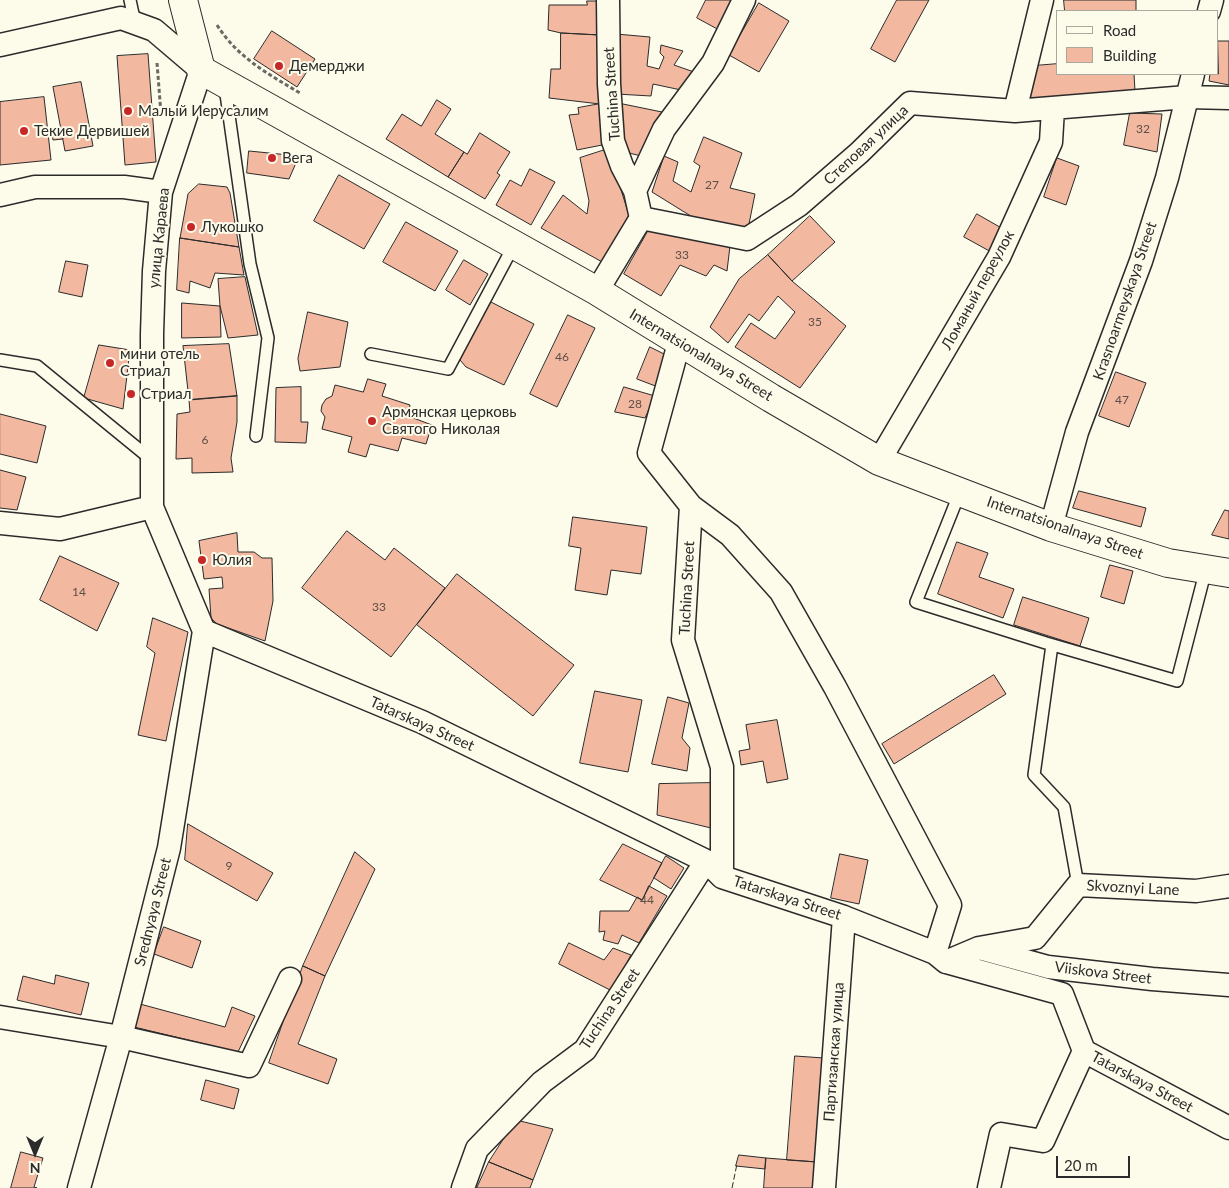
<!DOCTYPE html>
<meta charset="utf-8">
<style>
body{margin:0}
#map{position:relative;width:1229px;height:1188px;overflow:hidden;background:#fdfbea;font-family:Lato,sans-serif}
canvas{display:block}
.legend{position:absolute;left:1056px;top:10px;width:162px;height:65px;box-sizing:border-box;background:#fdfbea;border:1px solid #a9a89e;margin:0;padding:6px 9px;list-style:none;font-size:15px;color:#2b2b2b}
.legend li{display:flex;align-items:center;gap:10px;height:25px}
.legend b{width:25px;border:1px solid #a9a89e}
.north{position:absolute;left:10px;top:1128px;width:50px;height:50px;-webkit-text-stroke:4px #fdfbea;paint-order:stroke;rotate:180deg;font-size:14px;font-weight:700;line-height:20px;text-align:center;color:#2b2b2b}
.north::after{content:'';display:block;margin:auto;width:18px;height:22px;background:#2b2b2b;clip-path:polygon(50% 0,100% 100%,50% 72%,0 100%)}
.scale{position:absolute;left:1056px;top:1156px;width:74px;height:22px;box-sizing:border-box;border:2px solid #2b2b2b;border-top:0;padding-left:6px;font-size:15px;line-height:18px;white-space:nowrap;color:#2b2b2b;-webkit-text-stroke:4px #fdfbea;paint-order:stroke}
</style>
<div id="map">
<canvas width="1229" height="1188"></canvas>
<ul class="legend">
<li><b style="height:6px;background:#fdfbea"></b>Road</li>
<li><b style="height:14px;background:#f2b8a0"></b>Building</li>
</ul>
<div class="north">N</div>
<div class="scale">20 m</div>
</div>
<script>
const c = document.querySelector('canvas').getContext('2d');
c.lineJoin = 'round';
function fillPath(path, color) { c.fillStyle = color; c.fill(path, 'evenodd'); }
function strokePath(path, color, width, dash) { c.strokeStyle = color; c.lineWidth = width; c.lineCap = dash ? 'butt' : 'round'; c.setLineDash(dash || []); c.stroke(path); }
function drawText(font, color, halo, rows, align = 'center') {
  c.font = font + ' Lato,sans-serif'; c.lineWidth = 4; c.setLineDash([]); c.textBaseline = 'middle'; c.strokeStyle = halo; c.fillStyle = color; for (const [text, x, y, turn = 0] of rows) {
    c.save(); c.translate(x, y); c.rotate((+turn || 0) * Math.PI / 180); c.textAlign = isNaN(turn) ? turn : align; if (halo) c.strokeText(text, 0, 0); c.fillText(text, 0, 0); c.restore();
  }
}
const building = new Path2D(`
 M706 0H737L721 31 697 18Z
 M897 0H929L895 62 871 49Z
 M1064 0H1136V11H1065Z
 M587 1H599L600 35 561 33 548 30 549 5H587Z
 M759 3 789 21 759 72 729 55Z
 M272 31 315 59 297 87 254 59Z
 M561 33 600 35V104L549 98 551 69H560Z
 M616 34 650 37 647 66 659 69 664 57 660 53 661 45 683 51 674 65 694 72 681 90 653 84 651 96 616 94Z
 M1218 41H1229V85L1209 81 1210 74H1218Z
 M148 54 156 162 125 165 117 56Z
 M1058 64V74H1134L1135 91 1027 101 1033 66Z
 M81 82 93 146 65 151 53 87Z
 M44 97 51 160 0 165V102Z
 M437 100 451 109 435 134 464 152 448 177 386 139 402 114 421 126Z
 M618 103 662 112 645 157 621 151Z
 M600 104 607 144 577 150 569 115 579 114 578 108Z
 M1130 113 1162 114 1157 152 1124 145Z
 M61 127 63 139 53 140 51 129Z
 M480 133 510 152 497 173 500 175 485 199 448 177 464 152 467 154Z
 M704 137 742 153 730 188 755 194 748 229 694 218 652 192 664 156 678 162 673 181 691 192 700 166 694 162Z
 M608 149 629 215 604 263 541 228 563 195 587 214 589 201 580 158Z
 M249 151 299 156 289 179 247 173Z
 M1057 158 1079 166 1066 205 1044 197Z
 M530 169 555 182 531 225 496 205 510 180 521 186Z
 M339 175 390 204 364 249 314 221Z
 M199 184 227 187 230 193 239 247 180 238 188 194Z
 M977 214 1005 230 993 253 964 237Z
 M810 216 835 242 792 281 768 255Z
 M406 222 458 251 435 291 383 262Z
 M651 226 730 246 727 271 714 265 706 276 680 265 661 296 624 274Z
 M180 238 239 247 244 275 215 273 210 288 190 281 189 293 177 290Z
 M768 255 792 281 846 326 800 388 735 347 751 323 775 339 795 312 778 296 759 321 749 314 728 343 710 327 739 279Z
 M464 260 488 274 470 305 446 290Z
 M66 261 88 265 82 297 59 292Z
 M245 277 258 335 228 338 220 306 218 279Z
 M489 301 534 324 504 385 466 367 460 360Z
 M182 303 220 306 221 337 182 338Z
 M308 312 348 322 340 367 300 371 298 359Z
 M568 315 595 328 557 407 530 394Z
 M229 344 237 396 189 400 183 346Z
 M99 345 130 350 123 409 84 398Z
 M650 347 668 356 658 387 637 379Z
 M1116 372 1146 383 1129 427 1099 416Z
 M368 379 386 384 382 396 410 405 408 416 432 425 426 444 402 438 398 451 370 444 366 457 348 452 352 437 322 429 325 417 321 411 322 405 326 399 332 396 335 385 363 392Z
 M301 387V422H308L306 443 275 442 276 388Z
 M624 387 655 396 645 418 615 412Z
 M237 396V422L231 458 233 472 192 473V458L176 459 177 414 190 412 189 400Z
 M0 414 46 426 37 463 0 454Z
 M0 470 26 477 17 510 0 508Z
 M1079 491 1146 508 1141 527 1073 508Z
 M1225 510 1229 511V539L1212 535Z
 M573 517 647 527 641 574 611 570 607 595 575 590 581 548 569 546Z
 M347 531 385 560 394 548 445 588 391 657 302 588Z
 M237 533 238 552H254L262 558H272L273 601 265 641 217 624 211 618 209 589 223 588 222 577 204 579 199 541Z
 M957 542 988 553 979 577 1014 589 1003 618 938 594Z
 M60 556 119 583 97 631 40 600Z
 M1110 565 1133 571 1124 604 1101 597Z
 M457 574 574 665 533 716 417 625Z
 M1023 597 1089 618 1080 646 1014 625Z
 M153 618 188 632 166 741 138 735 155 653 147 647Z
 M994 675 1006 694 894 764 882 744Z
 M595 691 642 700 628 772 580 763Z
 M668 697 689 703 682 738 690 748 687 771 652 764Z
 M777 720 788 779 767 783 763 761 741 765 739 751 750 749 746 725Z
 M711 783V828L657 815 659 784Z
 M188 824 273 873 257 901 185 860Z
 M623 844 662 863 642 900 600 880Z
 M355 852 375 869 325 976 303 966Z
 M840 854 868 860 859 904 831 898Z
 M666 856 684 868 671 889 654 878Z
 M649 886 667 896 639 943 622 935 618 944 603 940 605 931 599 932 600 911H629L637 897 642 900Z
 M164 927 201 941 192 968 154 954Z
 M569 943 604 960 613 948 631 955 612 991 559 964Z
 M303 966 325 976 298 1044 337 1059 328 1084 269 1063Z
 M56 975 89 983 81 1015 17 1000 23 976 54 984Z
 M140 1004 225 1027 232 1007 255 1016 238 1052 134 1027Z
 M795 1056 824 1058 817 1162 787 1160Z
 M206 1080 239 1089 234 1109 201 1100Z
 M516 1120 553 1129 533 1180 489 1162Z
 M21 1152 43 1158 34 1187 37 1188H11Z
 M739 1155 766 1158 765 1169 736 1166Z
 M766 1158 817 1162 815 1188H764Z
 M489 1162 533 1180 530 1188H477Z`);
fillPath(building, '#f2b8a0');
strokePath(building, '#2b2b2b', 1);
const service = new Path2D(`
 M130 0 135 23
 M225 87 250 264 268 338 256 436
 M371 354 448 369 514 245
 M0 360 37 366 152 460
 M960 492 916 602 1046 643 1177 681 1206 569
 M1052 645 1034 775 1064 807 1078 885`);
const minor = new Path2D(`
 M1209 11 1212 0
 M0 45 121 18 154 30 201 70 161 192 154 271 152 334V507L204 631 422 722 706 861 722 877 844 917 935 953 946 962 1062 994 1084 1051 1229 1128
 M1015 111 1042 0
 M635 191 664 129 713 63 744 0
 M0 195 35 187H124L161 192
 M641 218 747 239 799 205 859 153 910 103 1015 111 1187 97 1229 98
 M597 291 641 218 635 191 622 166 613 141 609 84 608 0
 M679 343 649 453 691 506 683 640 722 767V877
 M879 461 999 257 1051 142 1053 109
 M691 506 730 535 781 592 835 687 950 905 935 953
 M0 523 60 529 152 507
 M1051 527 1077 432 1141 261 1167 178 1193 74
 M986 950 1048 967 1152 979 1229 985
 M946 962 979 948 1035 938 1078 885 1196 891 1229 886
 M0 1017 121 1037 249 1066 290 979
 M79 1188 121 1037 169 848 204 631
 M463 1188 477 1149 542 1082 585 1050 706 861
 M824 1188 844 917
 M989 1188 1001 1134 1043 1141 1084 1051`);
const secondary = new Path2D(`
 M183 0 201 70 597 291 771 398 879 461 1051 527 1168 563 1229 573`);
strokePath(service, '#2b2b2b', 14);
strokePath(minor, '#2b2b2b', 25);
strokePath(secondary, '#2b2b2b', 30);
strokePath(new Path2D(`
 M217 25C237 57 268 74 300 93
 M157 63 161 114`), '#6a6964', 3, [4, 2.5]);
strokePath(service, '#fdfbea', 11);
strokePath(minor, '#fdfbea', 22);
strokePath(secondary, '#fdfbea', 28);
strokePath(new Path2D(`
 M732 1188 737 1164`), '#2b2b2b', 1, [6, 2.5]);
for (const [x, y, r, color] of [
 [279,66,5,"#c62828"],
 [128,111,5,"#c62828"],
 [24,131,5,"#c62828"],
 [272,158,5,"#c62828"],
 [191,227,5,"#c62828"],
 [110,363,5,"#c62828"],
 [131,394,5,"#c62828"],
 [372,421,5,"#c62828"],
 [202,560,5,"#c62828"]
]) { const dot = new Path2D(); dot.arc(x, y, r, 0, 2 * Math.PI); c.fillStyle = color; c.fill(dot); strokePath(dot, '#fdfbea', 2); }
drawText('12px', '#5d4e48', null, [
 ["32",1143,129],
 ["27",712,185],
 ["33",682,255],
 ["35",815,322],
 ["46",562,357],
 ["47",1122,400],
 ["28",635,404],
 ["6",205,440],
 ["14",79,592],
 ["33",379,607],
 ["9",229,866],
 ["44",647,900]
]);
drawText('15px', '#2b2b2b', '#fdfbea', [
 ["Демерджи",289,66],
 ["Малый Иерусалим",138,111],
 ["Текие Дервишей",34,131],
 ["Вега",282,158],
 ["Лукошко",201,227],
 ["мини отель",120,354],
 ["Стриал",120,371],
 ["Стриал",141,394],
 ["Армянская церковь",382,412],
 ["Святого Николая",382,429],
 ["Юлия",212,560]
], 'left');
drawText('15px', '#2b2b2b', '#fdfbea', [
 ["Tuchina Street",612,94,-94],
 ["Степовая улица",866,145,-43],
 ["улица Караева",159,238,-84],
 ["Ломаный переулок",978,290,-61],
 ["Krasnoarmeyskaya Street",1125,301,-71],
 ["Internatsionalnaya Street",701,355,31],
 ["Internatsionalnaya Street",1065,528,19],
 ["Tuchina Street",687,588,-87],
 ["Tatarskaya Street",422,724,24],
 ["Skvoznyi Lane",1133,888,3],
 ["Tatarskaya Street",787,898,18],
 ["Srednyaya Street",153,912,-76],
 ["Viiskova Street",1103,973,7],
 ["Tuchina Street",610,1009,-56],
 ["Партизанская улица",834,1052,-86],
 ["Tatarskaya Street",1142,1082,28]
]);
</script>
